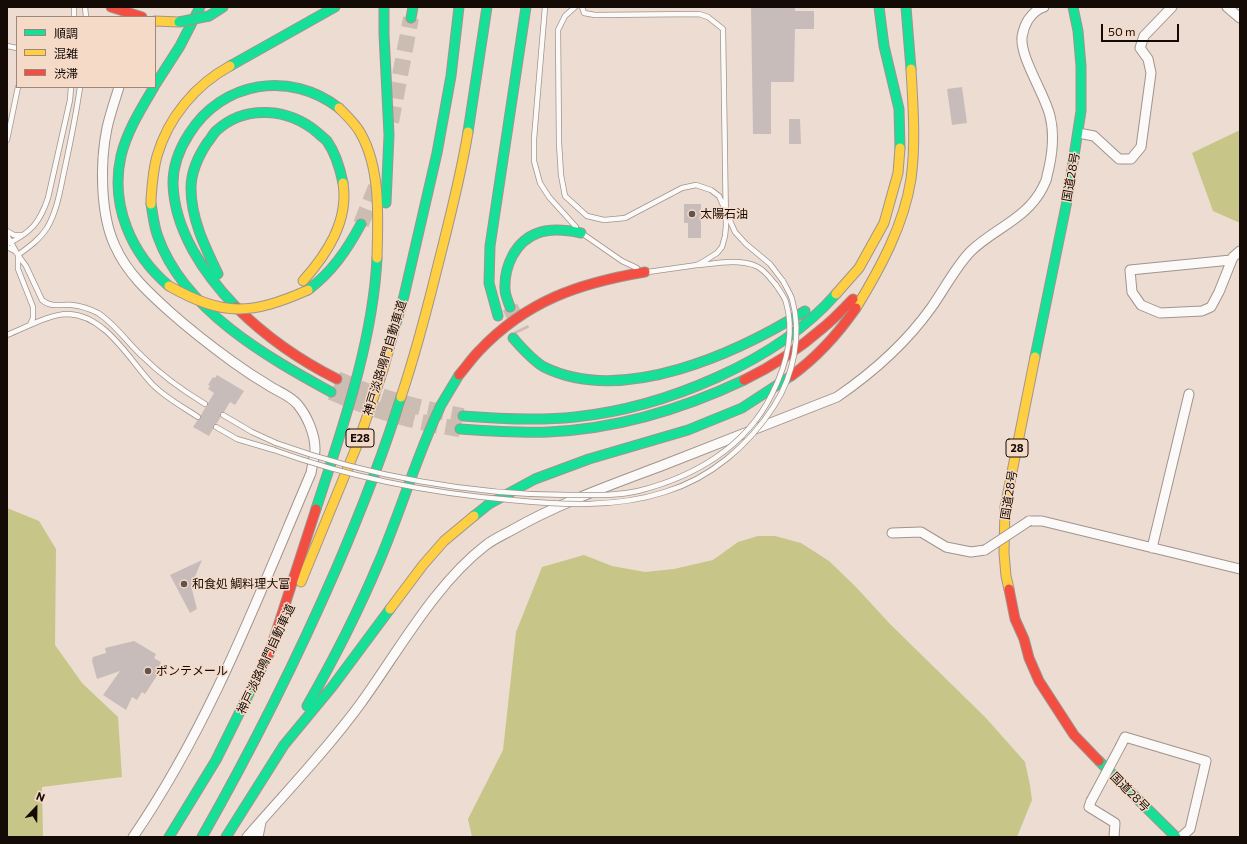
<!DOCTYPE html>
<meta charset="utf-8">
<style>
body{margin:0}
#map{position:relative;width:1247px;height:844px;overflow:hidden;background:#ecdcd2;font-family:Commissioner,"Noto Sans JP",sans-serif}
canvas{display:block}
.frame{position:absolute;inset:0;border:8px solid #140b06;pointer-events:none}
.legend{position:absolute;left:16px;top:16px;width:140px;height:72px;box-sizing:border-box;background:#f6dac8;border:1px solid #9c877a;margin:0;padding:5px 7px;list-style:none;font-size:12px;color:#140b06}
.legend li{display:flex;align-items:center;gap:8px;height:20px}
.legend b{width:20px;border:1px solid #9c877a}
.north{position:absolute;left:16px;top:788px;width:40px;height:40px;-webkit-text-stroke:3px #f6dac8;paint-order:stroke;rotate:22deg;font-size:11px;font-weight:700;line-height:16px;text-align:center;color:#140b06}
.north::after{content:'';display:block;margin:auto;width:14px;height:18px;background:#140b06;clip-path:polygon(50% 0,100% 100%,50% 72%,0 100%)}
.scale{position:absolute;left:1101px;top:24px;width:78px;height:18px;box-sizing:border-box;border:2px solid #140b06;border-top:0;padding-left:5px;font-size:12px;line-height:14px;white-space:nowrap;color:#140b06;-webkit-text-stroke:3px #f6dac8;paint-order:stroke}
</style>
<div id="map">
<canvas width="1247" height="844"></canvas>
<div class="frame"></div>
<ul class="legend">
<li><b style="height:5px;background:#16e098"></b>順調</li>
<li><b style="height:5px;background:#ffcf43"></b>混雑</li>
<li><b style="height:5px;background:#f24e42"></b>渋滞</li>
</ul>
<div class="north">N</div>
<div class="scale">50 m</div>
</div>
<script>
const c = document.querySelector('canvas').getContext('2d');
c.lineJoin = 'round';
function fillPath(path, color) { c.fillStyle = color; c.fill(path, 'evenodd'); }
function strokePath(path, color, width, dash) { c.strokeStyle = color; c.lineWidth = width; c.lineCap = dash ? 'butt' : 'round'; c.setLineDash(dash || []); c.stroke(path); }
function drawText(font, color, halo, rows, align = 'center') {
  c.font = font + ' Commissioner,"Noto Sans JP",sans-serif'; c.lineWidth = 3; c.setLineDash([]); c.textBaseline = 'middle'; c.strokeStyle = halo; c.fillStyle = color; for (const [text, x, y, turn = 0] of rows) {
    c.save(); c.translate(x, y); c.rotate((+turn || 0) * Math.PI / 180); c.textAlign = isNaN(turn) ? turn : align; if (halo) c.strokeText(text, 0, 0); c.fillText(text, 0, 0); c.restore();
  }
}
fillPath(new Path2D(`
 M1240 130V223L1213 211 1192 153Z
 M7 508 39 521 56 549 55 645 82 683 118 717 122 777 42 787 43 837H7Z
 M758 536H775L801 543 829 561 855 586 890 624 986 718 1025 762 1030 785 1032 800 1017 837H472L468 819 503 750 516 632 542 567 584 555 612 566 645 572 674 569 713 560 738 542Z`), '#c8c589');
fillPath(new Path2D(`
 M751 7H795V11H814V29H795L794 82H771V134H753Z
 M962 87 967 123 952 125 947 89Z
 M789 119H800L801 144H789Z
 M684 204H701V238H688V223H684Z
 M217 375 244 391 235 405 230 402 224 412 220 413V418L217 423 213 425V429L209 436 193 427 197 421 201 419V415L205 408 208 406V403L214 393 208 389 210 386 208 385 213 377 215 378Z
 M202 560 191 586 197 609 190 613 170 575Z
 M134 641 156 654 154 658 161 662 156 673 158 674 145 694 142 692 137 700 132 697 126 710 103 695 120 671 97 679 92 661 93 657 106 653 105 648Z`), '#c8bcbb');
strokePath(new Path2D(`
 M391 122 411 18
 M361 224 376 187
 M510 307 522 331
 M337 379C381 398 417 408 463 416
 M331 392C375 411 412 422 460 429`), '#ccbdb3', 16, [16, 8]);
const lane = new Path2D(`
 M74 7V17
 M85 7 86 17
 M545 7 534 139V161L540 183 549 197 576 227
 M575 7 565 16 558 30 559 143 561 175 565 196 587 216 604 220 625 218 682 188 696 185 711 190 719 196 735 232 746 244 770 264 783 281
 M582 7 584 13 595 15 699 14 708 17 723 29 726 226 725 236 722 247 717 253 706 260 697 265 648 272
 M7 46 17 48
 M7 140 18 87
 M7 231 14 235H22
 M583 234 622 261 637 268
 M7 235 18 255 26 266 42 300C51 308 61 304 72 305 81 306 90 309 98 313 115 324 127 342 142 356 161 375 182 390 205 404
 M7 244C31 233 40 222 48 198L70 100 71 87
 M7 247 15 251 18 255V269L33 307V318L30 325
 M18 255C29 247 40 239 47 228 57 211 60 191 64 172 70 144 76 116 80 87
 M700 265C718 263 739 259 756 266 764 269 770 278 776 285
 M7 335C25 328 49 314 68 314 106 315 130 361 153 385 166 398 183 407 198 417
 M223 415 252 432 276 443
 M216 427 237 439 274 450`);
const street = new Path2D(`
 M1227 7 1240 18
 M119 87C115 100 110 114 107 128 100 162 100 214 115 246 127 273 148 292 169 311 189 329 211 346 233 362 244 370 256 378 268 385 278 392 290 395 298 405 307 416 315 434 315 449 315 457 312 465 311 473 258 597 210 725 133 837
 M1078 133 1094 136 1119 159H1131L1141 147 1151 73 1148 59 1140 48 1144 36 1172 7
 M1231 260 1130 270 1132 292 1141 305 1160 313 1202 311 1211 307 1219 292 1233 257 1240 251
 M1029 521H1042L1240 569
 M892 533 921 532 946 547 971 552 985 550
 M1152 548 1189 394
 M1121 745 1125 737 1206 761 1190 829 1181 837
 M1091 801 1089 807 1115 823 1114 837
 M247 837C285 793 326 751 361 703 398 652 435 584 486 545 494 539 503 535 512 530 561 502 614 484 666 464 723 442 780 419 837 397 872 373 906 343 931 308 944 290 956 266 971 251 995 228 1027 219 1043 187 1044 184 1047 180 1047 176 1052 157 1055 136 1050 116 1045 94 1020 58 1022 37 1023 31 1025 25 1028 20 1032 14 1037 9 1044 7
 M258 837 261 822`);
const fast = new Path2D(`
 M384 7V34L389 135 386 203
 M879 7 884 46 899 109 900 148
 M906 7 911 69
 M209 16 223 7
 M411 18 413 7
 M230 66 335 7
 M155 85 180 46 200 7
 M154 87C141 109 127 131 121 156 110 205 131 254 169 286
 M468 132 487 7
 M151 204C153 215 154 227 158 237 184 310 267 357 331 392
 M218 274C205 247 191 219 191 188 191 171 198 157 207 143 210 140 213 134 216 131 245 104 289 108 318 133 321 136 324 138 327 141 336 154 340 168 343 183
 M308 290C332 272 347 250 361 224
 M236 307C204 274 174 230 173 183 173 166 180 148 189 134 222 81 290 70 339 108
 M510 307C508 301 505 295 505 289 504 267 515 241 538 233 552 228 567 230 581 233
 M498 316 489 283 490 246 526 7
 M393 334 404 296 437 153 451 76 459 7
 M513 338C522 348 532 360 544 367 623 406 737 353 805 311
 M1035 357 1067 201 1081 111V66L1078 31 1073 7
 M463 416C500 419 538 421 575 417 663 408 777 362 836 294
 M460 429C489 431 519 433 548 432 616 429 683 409 744 380
 M316 509C342 429 373 342 377 258
 M474 516 489 504 535 479 589 459 688 430 742 408 791 376
 M307 706C334 659 358 612 379 562 399 515 414 465 435 418L441 405 459 375
 M1099 761 1176 837
 M169 837 216 760 273 645
 M202 837C252 749 297 659 337 567 361 511 383 455 401 397
 M226 837 284 745 332 687 390 609`);
const slow = new Path2D(`
 M155 21 179 22
 M339 108C347 116 356 124 361 134 381 170 378 218 377 258
 M151 204V199C152 185 153 170 157 156 168 118 195 85 230 66
 M303 281C327 254 349 221 343 183
 M836 294 859 268 884 223 898 173 900 148
 M856 308C880 269 904 225 911 179 916 143 913 106 911 69
 M401 397C414 358 425 317 435 277 447 229 460 181 468 132
 M301 582 358 443 383 370 393 334
 M1009 589 1006 576 1004 553 1005 507 1035 357
 M390 609 423 565 444 541 474 516`);
const jam = new Path2D(`
 M111 7 142 17
 M236 307C266 337 299 360 337 379
 M459 375C466 367 472 358 479 351 526 301 579 283 645 272
 M791 376C816 358 838 334 856 308
 M744 380C773 366 800 348 824 327 834 319 844 308 853 299
 M1009 589 1015 619 1024 639 1029 658 1039 681 1074 735 1099 761
 M269 654 316 509`);
strokePath(lane, '#a0948d', 6);
strokePath(street, '#a0948d', 11);
strokePath(fast, '#a0948d', 11);
strokePath(slow, '#a0948d', 11);
strokePath(jam, '#a0948d', 11);
strokePath(lane, '#fcfaf8', 4.5);
strokePath(street, '#fcfaf8', 9);
strokePath(fast, '#16e098', 9);
strokePath(slow, '#ffcf43', 9);
strokePath(jam, '#f24e42', 9);
const laneBridge = new Path2D(`
 M276 443C368 476 472 495 569 495 592 495 616 496 638 491 694 477 746 447 772 394 786 366 795 333 786 302 784 296 779 290 776 285
 M274 450C351 478 430 493 511 500 562 505 616 508 665 492 711 478 749 445 774 406 794 375 802 334 792 299 790 293 786 287 783 281`);
const streetBridge = new Path2D(`
 M985 550 1029 521
 M1091 801 1121 745`);
const fastBridge = new Path2D(`
 M179 22 209 16`);
const slowBridge = new Path2D(`
 M169 286C224 317 251 315 308 290`);
strokePath(laneBridge, '#a0948d', 6, []);
strokePath(streetBridge, '#a0948d', 11, []);
strokePath(fastBridge, '#a0948d', 11, []);
strokePath(slowBridge, '#a0948d', 11, []);
strokePath(laneBridge, '#fcfaf8', 4.5);
strokePath(streetBridge, '#fcfaf8', 9);
strokePath(fastBridge, '#16e098', 9);
strokePath(slowBridge, '#ffcf43', 9);
for (const [x, y, r, color] of [
 [692,214,4,"#60544d"],
 [184,584,4,"#60544d"],
 [148,671,4,"#60544d"]
]) { const dot = new Path2D(); dot.arc(x, y, r, 0, 2 * Math.PI); c.fillStyle = color; c.fill(dot); strokePath(dot, '#f6dac8', 1.5); }
for (const [x, y, w] of [
 [360,438,28],
 [1017,448,22]
]) { const box = new Path2D(); box.roundRect(x - w / 2, y - 9, w, 18, 3); c.fillStyle = '#f6dac8'; c.fill(box); strokePath(box, '#140b06', 1); }
drawText('bold 11px', '#140b06', null, [
 ["E28",360,438],
 ["28",1017,448]
]);
drawText('12px', '#140b06', '#f6dac8', [
 ["国道28号",1071,177,-80],
 ["神戸淡路鳴門自動車道",385,358,-73],
 ["国道28号",1009,495,-81],
 ["神戸淡路鳴門自動車道",266,659,-65],
 ["国道28号",1130,792,45]
]);
drawText('12px', '#140b06', '#f6dac8', [
 ["太陽石油",700,214],
 ["和食処 鯛料理大富",192,584],
 ["ポンテメール",156,671]
], 'left');
</script>
